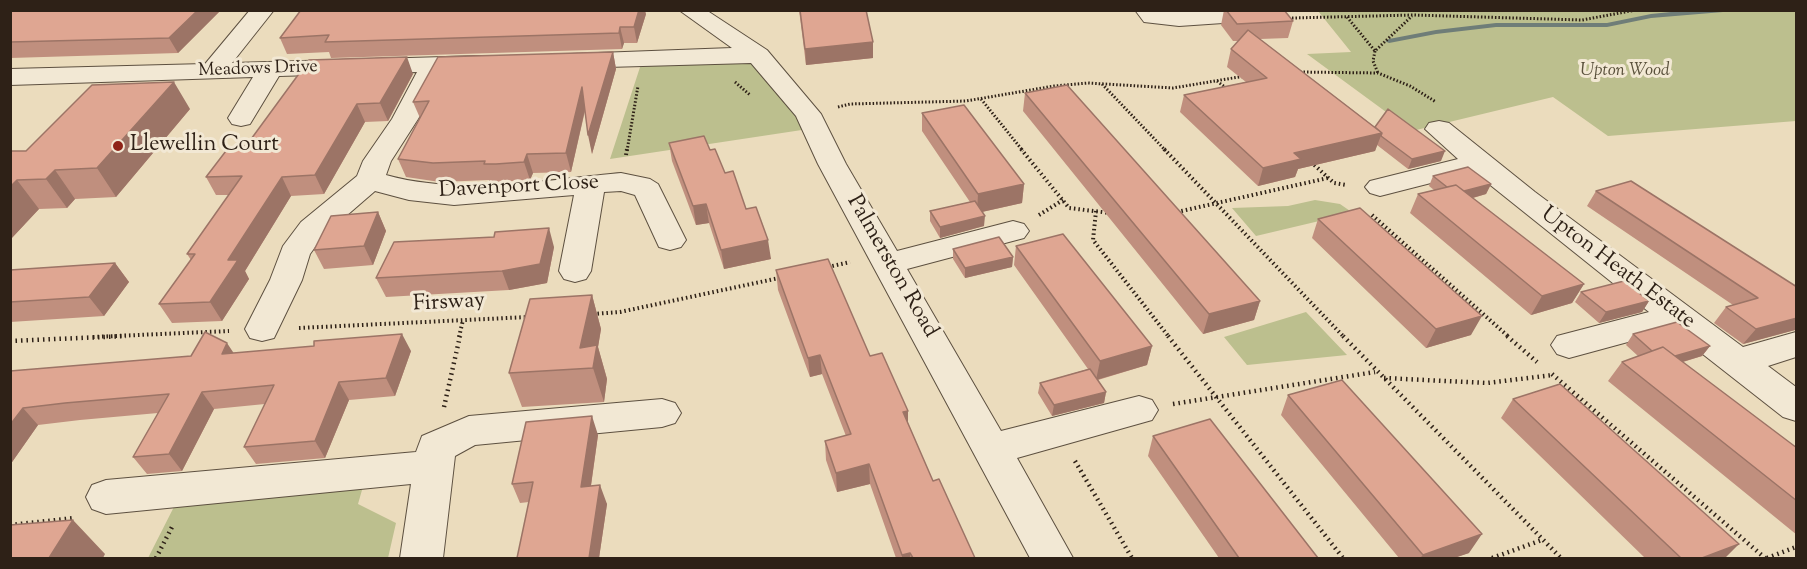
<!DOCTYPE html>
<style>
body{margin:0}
#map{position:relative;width:1807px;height:569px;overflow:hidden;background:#ebdcbd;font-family:"Sorts Mill Goudy",serif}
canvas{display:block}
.frame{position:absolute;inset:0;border:12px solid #2e2117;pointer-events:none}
</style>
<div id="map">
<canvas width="1807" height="569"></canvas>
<div class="frame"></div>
</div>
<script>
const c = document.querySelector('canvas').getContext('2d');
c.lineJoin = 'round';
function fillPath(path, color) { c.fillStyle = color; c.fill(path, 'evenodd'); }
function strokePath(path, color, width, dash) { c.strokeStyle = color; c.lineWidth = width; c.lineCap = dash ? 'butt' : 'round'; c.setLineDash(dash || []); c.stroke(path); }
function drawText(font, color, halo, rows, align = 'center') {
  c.font = font + ' "Sorts Mill Goudy",serif'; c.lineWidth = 6; c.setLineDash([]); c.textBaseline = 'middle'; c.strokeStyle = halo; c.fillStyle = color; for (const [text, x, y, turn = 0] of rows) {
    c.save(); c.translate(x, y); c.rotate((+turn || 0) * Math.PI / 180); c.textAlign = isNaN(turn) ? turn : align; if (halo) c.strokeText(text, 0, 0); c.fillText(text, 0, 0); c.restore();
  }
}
fillPath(new Path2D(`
 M1318 11H1796V121L1608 136 1553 97 1412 131 1307 54 1351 52Z
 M758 55 815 128 610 159 643 58Z
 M1315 200 1340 204 1353 213 1256 236 1232 208 1288 206Z
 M1306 312 1347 355 1247 365 1224 337Z
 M366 476 358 504 396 523 388 558H148L180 495Z`), '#bcbf8e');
fillPath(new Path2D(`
 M1691 10H1726L1723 12 1651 18 1607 27H1496L1436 34 1389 43 1385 41 1389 39 1436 30 1496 23H1607L1651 14Z`), '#6f7d78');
const minor = new Path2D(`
 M250 10H274L232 63 480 56 489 58 492 63 489 68 443 72 418 119 391 161 386 175C461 196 544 180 621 173L650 179 658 184 686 240 681 247 670 250 659 247 635 195 621 191 604 192 591 271 586 279 575 282 564 279 559 271 574 195 454 205 409 200 375 191 323 236 310 254 302 280 274 338 262 341 250 338 245 329 270 280 283 246 301 222 357 176 363 161 392 119 417 72 279 76 250 124 241 126 232 124 228 118 253 77 10 85V69L205 64Z
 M679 10H706L767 50 821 114 846 164 897 251 1013 221 1024 224 1029 231 1024 238 907 269 1001 431 1139 396 1152 400 1158 410 1152 420 1017 458 1073 558H1030L818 164 796 116 751 63 571 68 562 66 559 61 562 56 571 54 732 48Z
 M1135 10H1277L1278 13 1275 18 1267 20 1179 26 1144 22Z
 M1439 121 1449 123 1535 192 1743 347 1796 332V357L1768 366 1796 387V421L1783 417 1672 330 1569 358 1557 354 1551 345 1557 336 1649 312 1474 172 1380 196 1370 193 1365 187 1370 181 1458 159 1425 129 1429 123Z
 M662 399 675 403 681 413 675 423 662 427 475 445 455 456 443 558H400L411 484 106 514 92 509 86 497 92 485 106 480 416 452 422 436 469 416Z`);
strokePath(minor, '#5d5040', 2);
strokePath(new Path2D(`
 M1347 17 1375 51 1412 16
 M1292 18 1413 15 1582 20 1636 10
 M1375 51 1373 61 1378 73
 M1300 72 1378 73 1410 86 1436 102
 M1217 81 1226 88
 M735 82 750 95
 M1102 84 1166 151
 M981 99 1023 151
 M838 107 850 104 966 101 1054 86 1088 83 1173 88 1245 76
 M627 151 638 86`), '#2e2117', 3, [1.5, 2]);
strokePath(new Path2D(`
 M1021 149 1069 208 1110 213
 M1164 149 1344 337
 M626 155 627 149
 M1311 162 1334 183 1346 185
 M1096 211 1093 240 1169 337
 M1177 212 1328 178
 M1039 215 1063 200
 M1372 215 1509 337
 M828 267 850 262
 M593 314 620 312 779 278
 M299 328 528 317
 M93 337 229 331
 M459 337 463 320`), '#2e2117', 4, [1.5, 3]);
strokePath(new Path2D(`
 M1168 336 1343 558
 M1343 336 1561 558
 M1507 336 1537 362
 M10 341 126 336
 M1552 374 1765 558
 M1384 378 1487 383 1553 375
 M1173 404 1375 372
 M444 407 460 336
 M1075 461 1132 558
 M10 525 75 518
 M156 558 172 527
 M1492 558 1542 540
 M1767 558 1796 547`), '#2e2117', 4.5, [1.5, 4]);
fillPath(minor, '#f2e8d4');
fillPath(new Path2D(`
 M10 10H221L178 53 10 58Z
 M799 10H866L873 42V58L806 65Z
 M1224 10H1284L1293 21 1288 38 1260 39 1375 127 1441 161 1408 169 1377 145 1375 151 1298 169 1295 177 1258 186 1180 112 1184 95 1246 82 1227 67 1231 49 1238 41H1233L1221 25Z
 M646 14 637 43H624L622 49 331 58 329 52 287 54 280 38Z
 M613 52 616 69 592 154 585 111 571 172 533 173 530 180 503 182 490 183 489 180 440 182 406 177 398 159 420 118 413 102Z
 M413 74 388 121 365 122 324 194 291 196 245 271 249 279 222 321 172 323 159 304 191 260 187 254 229 195H216L206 177 246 146Z
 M1025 93 1260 301 1254 320 1203 334 1023 111Z
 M190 109 116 197 75 199 67 208 39 209 10 240V151H26Z
 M922 113 1024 184 1022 203 982 212 984 226 940 238 930 221V211L970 202 922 131Z
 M669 143 710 150 725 173 746 209 771 259 724 269 709 223 696 225 672 161Z
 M1433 176 1491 184 1486 194 1473 198 1584 284 1572 303 1531 315 1410 213 1418 194 1434 190 1429 186Z
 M1596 191 1797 287V332L1795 330 1743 344 1714 323 1726 307 1733 305 1587 206Z
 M378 212 386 231 373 265 324 269 314 250Z
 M1318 219 1471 335 1426 348 1312 238Z
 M494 237 554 247 547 283 509 290 386 297 376 278Z
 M1016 246 1152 346 1147 365 1098 380 1106 392 1104 403 1052 416 1038 393 1040 383 1088 369 1014 265Z
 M953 249 1013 257 1012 267 965 278 953 259Z
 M115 263 129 282 104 316 10 322V270Z
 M776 270 870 356 908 423 933 481 975 558H896L870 484 837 492 826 460 825 441 846 436 822 374 810 377 778 290Z
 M1581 292 1649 301 1642 312 1599 323 1575 302Z
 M592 295 601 329 598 347 607 379 604 402 522 407 509 373Z
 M1633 334 1710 346 1702 356 1683 362 1797 448V535L1608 381 1622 362 1638 356 1626 345Z
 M411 351 395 396 349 400 325 458 256 464 244 447 265 404 214 409 182 471 147 474 133 457 158 413 80 420 38 425 10 465V371L233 353Z
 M1288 395 1469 553 1454 558H1399L1281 415Z
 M1513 399 1725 558H1645L1501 418Z
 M598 435 591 486 607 504 599 558H517L529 502 520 503 512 484Z
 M1153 436 1318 558H1219L1148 456Z`), '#c08f7e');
fillPath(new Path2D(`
 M198 10H221L178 53 169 38Z
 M639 10H645L646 14 637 43 634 27Z
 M620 27 624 43 622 49 619 33Z
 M873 42V58L806 65 805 49Z
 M613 52 616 69 592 154 588 135Z
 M407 57 413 74 388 121 380 103Z
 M174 82 190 109 116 197 97 168Z
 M582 87 586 105 571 172 566 153Z
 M357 104 365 122 324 194 315 175Z
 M1382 133 1375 151 1298 169 1295 177 1258 186 1263 168 1294 153Z
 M1445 151 1441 161 1408 169 1412 159Z
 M527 154 533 173 530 180 524 162Z
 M55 170 75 199 67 208 46 179Z
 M282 177 291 196 245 271 249 279 222 321 210 302 228 260Z
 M17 180 39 209 10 240V187Z
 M1024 184 1022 203 977 213 978 194Z
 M1491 184 1486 194 1451 204 1455 193Z
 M706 204 709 223 696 225 693 206Z
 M378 212 386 231 373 265 364 246Z
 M985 216 984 226 940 238V227Z
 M549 228 554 247 547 283 509 290 502 271Z
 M768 240 771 259 724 269 721 250Z
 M1013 257 1012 267 965 278V268Z
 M115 263 129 282 104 316 89 297Z
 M1584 284 1572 303 1531 315 1542 296Z
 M592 295 601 329 598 347 607 379 604 402 593 368 580 348Z
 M1260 301 1254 320 1203 334 1209 314Z
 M1649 301 1642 312 1599 323 1606 312Z
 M1482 316 1471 335 1426 348 1436 329Z
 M1797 318V329L1795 330 1743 344 1756 329Z
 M402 334 411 351 395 396 386 378Z
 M227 343 239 361 222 354Z
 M1152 346 1147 365 1096 380 1100 361Z
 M1710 346 1702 356 1655 370 1663 359Z
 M820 355 822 374 810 377 808 358Z
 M339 382 349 400 325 458 315 441Z
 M202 392 214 409 182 471 169 454Z
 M1106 392 1104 403 1052 416 1054 405Z
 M23 408 38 425 10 465V425Z
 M908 411V430L903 412Z
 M592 416 598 435 588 506 581 487Z
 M869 464 870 484 837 492 836 473Z
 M600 485 607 504 599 558H589Z
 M73 520 105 554 103 558H49Z
 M1482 534 1469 553 1454 558H1420L1423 555Z
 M1739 544 1725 558H1702Z
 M910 553V558H902V555Z`), '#9c7466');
const building = new Path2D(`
 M10 10H198L169 38 10 42Z
 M301 10H639L634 27H620L619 33 325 42 329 35 280 38Z
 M800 10H866L873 42 805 49Z
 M1226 10H1284L1293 21 1237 24Z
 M1248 30 1382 133 1294 153 1301 159 1263 168 1184 95 1267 78 1231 49Z
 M613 52 588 135 582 87 566 153 527 154 524 162 496 164H484L485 161 433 163 398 159 429 101 413 102 438 57Z
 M407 57 380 103 357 104 315 175 282 177 228 260H238L210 302 159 304 195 254H187L242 176 206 177 229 147 246 146 309 60Z
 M174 82 97 168 55 170 46 179 17 180 10 187V151H26L92 85Z
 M1067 85 1260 301 1209 314 1025 93Z
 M964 105 1024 184 978 194 922 113Z
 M1388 109 1445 151 1412 159 1381 136 1382 133 1375 127Z
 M704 136 710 150 715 149 725 173 733 171 746 209 756 207 768 240 721 250 706 204 693 206 669 143Z
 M1468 167 1491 184 1464 191 1456 185 1447 187 1433 176Z
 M1631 181 1797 287V318L1756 329 1726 307 1758 298 1596 191Z
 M1456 185 1584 284 1542 296 1418 194Z
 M975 201 985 216 940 227 930 211Z
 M1360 208 1482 316 1436 329 1318 219Z
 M378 212 364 246 314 250 331 216Z
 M549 228 540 264 502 271 376 278 394 242 494 237 495 232Z
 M1063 234 1152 346 1100 361 1016 246Z
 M999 237 1013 257 965 268 953 249Z
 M828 259 870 356 882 353 908 411 903 412 933 481 939 479 975 558H913L910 553 902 555 869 464 836 473 825 441 851 434 820 355 808 358 776 270Z
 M115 263 89 297 10 302V270Z
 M1624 281 1649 301 1606 312 1581 292Z
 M592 295 580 348 597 345 593 368 509 373 530 299Z
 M1677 322 1710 346 1675 356 1663 347 1652 351 1633 334Z
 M205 332 227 343 222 354 314 346V341L402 334 386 378 339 382 315 441 244 447 274 385 202 392 169 454 133 457 169 394 65 403 23 408 10 425V371L191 356Z
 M1663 347 1797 448V501L1622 362Z
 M1090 369 1106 392 1054 405 1040 383Z
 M1342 380 1482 534 1423 555 1288 395Z
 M1560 384 1739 544 1702 558H1681L1513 399Z
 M592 416 581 487 600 485 589 558H517L533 482 512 484 526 422Z
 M1210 419 1318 558H1239L1153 436Z
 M73 520 49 558H10V525Z`);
fillPath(building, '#dfa692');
strokePath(building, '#9c7466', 1.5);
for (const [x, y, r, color] of [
 [118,146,6,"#8f2418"]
]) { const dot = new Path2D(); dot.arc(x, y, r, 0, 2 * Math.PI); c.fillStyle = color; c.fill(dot); strokePath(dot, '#f2e8d4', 2); }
drawText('18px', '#2e2117', '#f2e8d4', [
 ["Meadows Drive",258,70,-2]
]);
drawText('italic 18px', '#59503b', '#f2e8d4', [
 ["Upton Wood",1625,72]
]);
drawText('22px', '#2e2117', '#f2e8d4', [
 ["Llewellin Court",130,146]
], 'left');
drawText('22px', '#2e2117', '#f2e8d4', [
 ["Davenport Close",519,188,-3],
 ["Palmerston Road",891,267,60],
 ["Upton Heath Estate",1617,269,37],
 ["Firsway",449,304,-3]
]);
</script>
